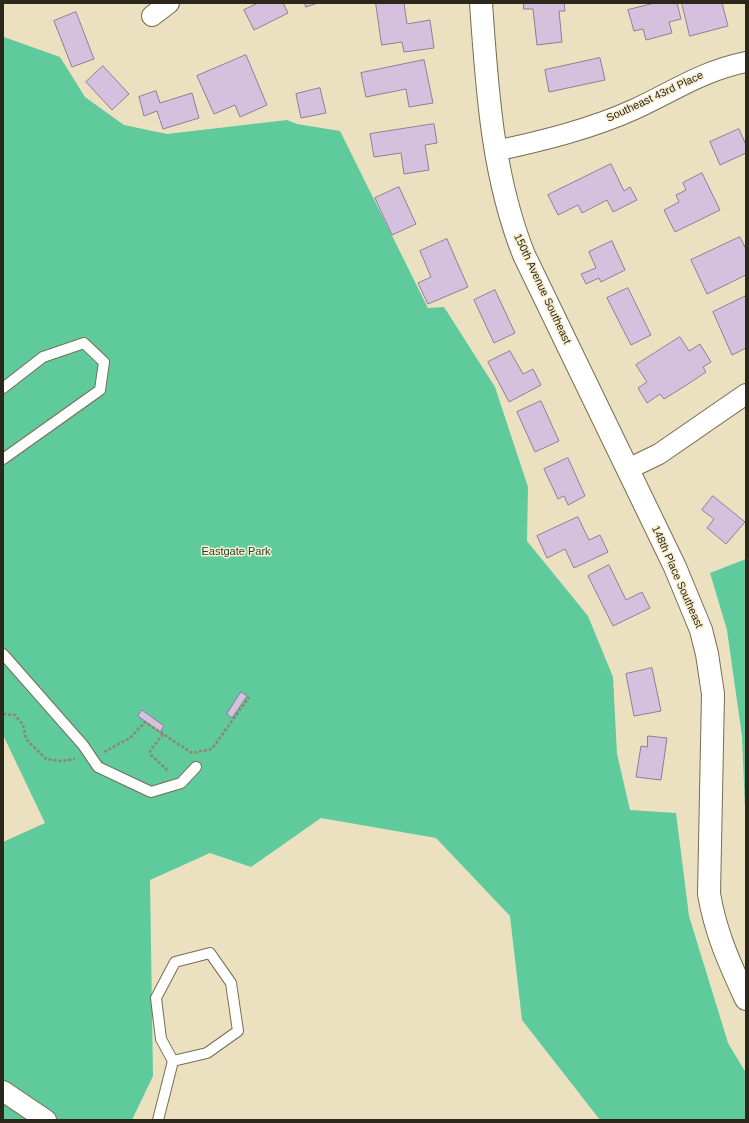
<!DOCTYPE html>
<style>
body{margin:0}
#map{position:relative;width:749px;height:1123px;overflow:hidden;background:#ebe1c0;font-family:Arial,sans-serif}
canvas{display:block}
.frame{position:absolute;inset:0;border:4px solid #2b271b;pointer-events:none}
</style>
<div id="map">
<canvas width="749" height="1123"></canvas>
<div class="frame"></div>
</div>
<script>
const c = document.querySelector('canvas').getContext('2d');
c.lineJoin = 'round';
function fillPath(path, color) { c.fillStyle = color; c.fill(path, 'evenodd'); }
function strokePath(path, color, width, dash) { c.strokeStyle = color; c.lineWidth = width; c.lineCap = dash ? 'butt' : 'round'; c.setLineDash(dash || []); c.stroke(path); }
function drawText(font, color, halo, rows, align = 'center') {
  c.font = font + ' Arial,sans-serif'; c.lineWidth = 3; c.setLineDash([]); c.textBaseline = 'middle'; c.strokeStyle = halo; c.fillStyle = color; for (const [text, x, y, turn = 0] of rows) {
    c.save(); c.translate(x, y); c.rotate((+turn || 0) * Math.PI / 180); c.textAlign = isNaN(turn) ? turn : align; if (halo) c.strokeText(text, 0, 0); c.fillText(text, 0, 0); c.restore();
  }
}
fillPath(new Path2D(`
 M4 37 60 57 85 97 124 125 167 134 287 120 297 124 340 131 428 308 444 307 495 387 528 487 527 541 588 616 613 677 617 754 630 810 676 813 689 916 728 1043 746 1073V1120H600L522 1020 510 916 436 838 321 818 251 867 210 853 150 880 153 1076 132 1120H3V842L45 823 3 735Z
 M746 559V832L742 736 727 630 710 573Z`), '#5fca9b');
const building = new Path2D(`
 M258 3H283L288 13 254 30 244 10Z
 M305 3H318L306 7Z
 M376 3H404L407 24 430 20 434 48 404 52 402 42 382 45Z
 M524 3H564L565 11H559L562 42 537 45 533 9H524Z
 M655 3H677L681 19 669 22 672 33 646 40 643 29 634 31 628 10Z
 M682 3H722L728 26 690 36Z
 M76 12 94 59 72 67 54 21Z
 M246 55 267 105 240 117 235 105 214 114 197 76Z
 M600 58 605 80 549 92 545 70Z
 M424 60 433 103 409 107 406 89 366 97 361 73Z
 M103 66 129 94 112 110 86 82Z
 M320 88 326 113 301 118 296 94Z
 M156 91 160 103 192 93 199 118 163 129 157 111 144 116 139 97Z
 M434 124 437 143 425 145 429 170 404 174 401 153 374 157 370 134Z
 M739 129 746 145V153L720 165 710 142Z
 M611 164 624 191 630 187 637 200 613 212 607 200 582 213 578 205 558 215 548 195Z
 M702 173 720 210 675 232 664 210 679 202 676 195 686 190 683 183Z
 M399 187 416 224 392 235 375 198Z
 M740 237 746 249V275L707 294 691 260Z
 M447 239 468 287 428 304 418 283 431 277 420 251Z
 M612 241 625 270 601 282 599 278 586 284 581 274 596 268 589 252Z
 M628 288 651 335 631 345 607 298Z
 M495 290 515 333 494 343 474 300Z
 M746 296V348L732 355 713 312Z
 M680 337 689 351 700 344 711 362 703 367 706 372 685 386 664 399 660 394 647 403 638 388 647 382 636 365Z
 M510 351 523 374 533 369 541 385 509 402 488 362Z
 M541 401 559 441 535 452 517 412Z
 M568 458 585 496 568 505 564 496 558 499 544 469Z
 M713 496 745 522 726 544 707 528 714 519 702 510Z
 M578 517 589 540 600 535 608 552 574 568 565 549 547 558 537 536Z
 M609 565 626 600 642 592 650 608 613 626 588 576Z
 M652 668 661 711 634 716 626 674Z
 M241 692 247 696 232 718 227 714Z
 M142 710 164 726 160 732 138 716Z
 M648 736 667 738 661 780 636 777 641 746 647 747Z`);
fillPath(building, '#d5c1dd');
strokePath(building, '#8f7d97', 1);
const service = new Path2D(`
 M3 388 43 357 84 343 104 362 100 390 3 459
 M3 654 83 745 98 767 151 792 181 783 196 767
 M158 1120 173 1061 161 1039 156 998 175 962 210 953 231 983 238 1031 207 1053 173 1061`);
const minor = new Path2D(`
 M152 16 169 3
 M495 151C542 141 591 129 635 109 674 91 702 71 746 62
 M628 469 659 454 746 394
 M3 1091 46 1120`);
const tertiary = new Path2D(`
 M481 3C487 88 492 175 524 255L675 567 701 630 707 654 713 694 709 894C716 934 729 962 746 999`);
strokePath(service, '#766e50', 12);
strokePath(minor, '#766e50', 22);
strokePath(tertiary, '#766e50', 24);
strokePath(new Path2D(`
 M3 714 15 715 23 725 26 739 46 759 61 761 75 759
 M163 734 150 751 151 755 168 771
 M104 752 130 738 145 722 192 753 212 749 249 697`), '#8e8770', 2.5, [3, 2]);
strokePath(service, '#fff', 10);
strokePath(minor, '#fff', 20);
strokePath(tertiary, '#fff', 22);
drawText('11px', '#2b271b', '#f8eecd', [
 ["Southeast 43rd Place",655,97,-25],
 ["150th Avenue Southeast",542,289,65],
 ["148th Place Southeast",677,577,66]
]);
drawText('11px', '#1a4734', '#f8eecd', [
 ["Eastgate Park",236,552]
]);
</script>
